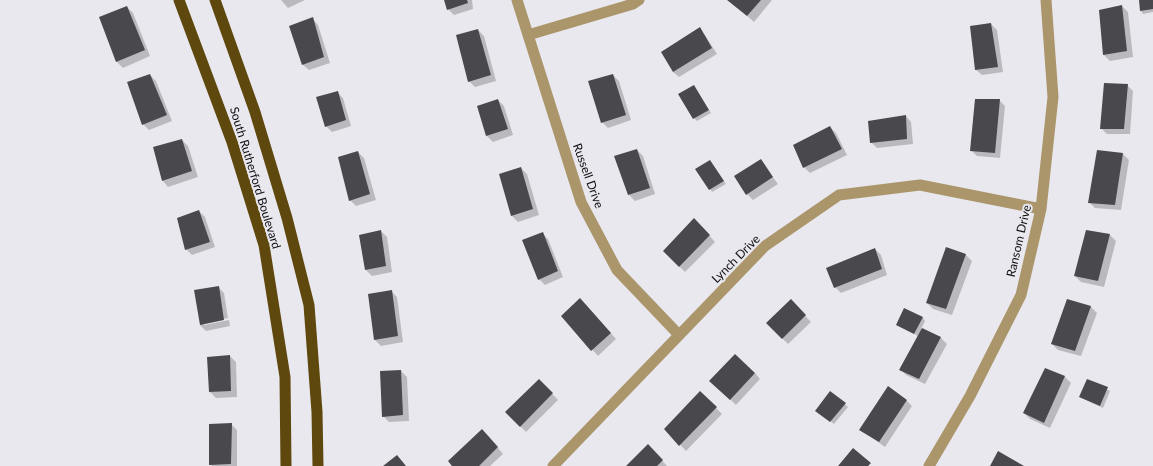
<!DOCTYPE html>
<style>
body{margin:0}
canvas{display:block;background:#e9e8ee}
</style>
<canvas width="1153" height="466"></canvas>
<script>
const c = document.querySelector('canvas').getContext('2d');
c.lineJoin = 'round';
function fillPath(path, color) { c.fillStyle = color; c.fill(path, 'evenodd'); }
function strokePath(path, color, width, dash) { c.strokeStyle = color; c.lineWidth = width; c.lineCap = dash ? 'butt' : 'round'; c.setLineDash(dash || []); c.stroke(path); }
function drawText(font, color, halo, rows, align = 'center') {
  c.font = font + ' Lato,sans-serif'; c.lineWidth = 4; c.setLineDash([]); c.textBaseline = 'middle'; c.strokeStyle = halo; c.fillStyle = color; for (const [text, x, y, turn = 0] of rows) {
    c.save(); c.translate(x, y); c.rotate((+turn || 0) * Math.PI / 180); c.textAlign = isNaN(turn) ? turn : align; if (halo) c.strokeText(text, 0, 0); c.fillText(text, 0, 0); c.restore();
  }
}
fillPath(new Path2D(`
 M281 0H305L288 8Z
 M445 0H472L473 9 454 15 448 9Z
 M729 0H772L754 22Z
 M1140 0H1153V12L1143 14 1141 11Z
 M1122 6 1128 12 1133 57 1110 61 1104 55Z
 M127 7 133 13 150 56 123 68 117 62 100 18Z
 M313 19 318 25 330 63 309 70 303 65Z
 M991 24 997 30 1003 72 982 75 976 70Z
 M699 29 705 35 717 54 679 77 673 72Z
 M478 30 484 36 496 81 475 87 469 81Z
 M150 75 156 81 172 121 149 130 143 124Z
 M613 75 619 81 631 120 608 128 602 122Z
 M1127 85 1133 91 1130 134H1107L1101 128Z
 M694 87 711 113 697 121 694 118Z
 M337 92 343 98 351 126 332 132 326 126Z
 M498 100 504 106 513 135 493 142 487 136 478 106Z
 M999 100 1005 106 1000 158 977 156 971 150Z
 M906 116 911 122 913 144 877 148 871 142Z
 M830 127 836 133 847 155 810 173 804 167Z
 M182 140 188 146 198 177 168 187 163 181Z
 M637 150 643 156 655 194 635 201 629 195 615 157Z
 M1098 151 1123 154 1129 160 1121 210 1095 208 1089 202Z
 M358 152 364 158 376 200 356 206 350 200Z
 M760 160 778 184 753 200 747 194Z
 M710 161 726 184 712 192 710 189Z
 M521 168 527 174 539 215 518 222 512 216 500 175Z
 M199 211 205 217 215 247 192 255 186 249Z
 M700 225 715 242 685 272 664 251Z
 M381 231 387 237 392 272 372 276 366 270Z
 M542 233 548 239 563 277 545 285 539 279Z
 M1110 235 1116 241 1104 287 1081 282 1075 276Z
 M947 248 966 255 972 261 952 315 933 309 927 303Z
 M875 249 881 255 887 275 841 293 835 287Z
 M218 287 224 293 228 318 204 323V325L229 320 230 326 206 331 200 325Z
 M391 291 397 297 403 342 381 346 375 340 369 295Z
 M1068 300 1091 307 1097 313 1081 356 1058 350 1052 344Z
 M586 305 616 339 598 356 562 316Z
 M796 306 811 322 788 344 767 323Z
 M905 310 923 318 925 321 921 329 941 338 947 344 925 384 906 375 900 369 918 336 897 325Z
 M230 356 236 362 237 397 216 398 210 392 208 358Z
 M1045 369 1065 377 1071 383 1050 428 1030 419 1024 413Z
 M401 371 407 377 409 421 389 422 383 416Z
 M755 373 760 379 736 405 711 381Z
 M539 380 558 400 526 432 506 412Z
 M1088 380 1110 391 1103 408 1080 397Z
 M700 392 722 414 686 451 665 429Z
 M906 400 912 406 885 447 861 430Z
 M845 404 848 407 834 424 820 413Z
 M231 424 237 430V466H212L210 464Z
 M488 436 503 454 490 466H454Z
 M648 445 667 466H627Z`), '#0003');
fillPath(new Path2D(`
 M444 0H467L468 3 447 10Z
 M727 0H761L747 16Z
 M1139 0H1153V9L1140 11Z
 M1122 5 1127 51 1103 55 1099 10Z
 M127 6 145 50 116 62 99 17Z
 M313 17 324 57 302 65 289 26Z
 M991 23 998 67 975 70 970 26Z
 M700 27 712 48 673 72 661 52Z
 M478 29 491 75 468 82 456 35Z
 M150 74 167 115 142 125 127 82Z
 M613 74 626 115 601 123 588 81Z
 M1104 83 1128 84 1124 129H1100Z
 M694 85 709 110 693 119 678 94Z
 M338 91 346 120 325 127 316 97Z
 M498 99 508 129 486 136 477 106Z
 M975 99H1000L995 153 970 151Z
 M906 115 907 139 870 143 868 121Z
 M830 126 842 149 803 168 793 145Z
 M182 139 192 171 162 181 153 147Z
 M637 149 650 188 628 195 614 156Z
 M1097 150 1123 153 1115 205 1088 203Z
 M358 151 370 194 349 201 338 157Z
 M761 159 773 177 746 195 734 176Z
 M710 160 724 181 709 190 695 169Z
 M521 167 533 209 511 216 499 174Z
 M199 210 210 242 185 250 177 218Z
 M694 218 710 235 679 267 663 251Z
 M381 230 386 266 365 270 359 235Z
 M1086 230 1110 234 1098 281 1074 276Z
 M543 232 558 271 538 280 522 240Z
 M946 247 966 254 946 309 926 303Z
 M875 248 882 269 834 288 826 268Z
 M219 286 224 320 200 325 194 290Z
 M392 290 398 336 374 340 368 294Z
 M580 298 611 333 591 351 561 316Z
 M791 299 806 315 782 339 766 323Z
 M1067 299 1091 306 1075 351 1051 344Z
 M904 308 923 317 914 334 896 325Z
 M922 328 941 337 919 379 899 370Z
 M735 354 755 373 730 400 709 381Z
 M230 355 231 391 209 392 207 357Z
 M1045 368 1065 376 1044 423 1023 413Z
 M401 370 403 415 382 417 380 371Z
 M539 379 553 393 520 427 505 412Z
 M1087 379 1108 387 1100 406 1079 397Z
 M888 386 907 400 879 442 859 430Z
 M700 391 717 407 679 446 664 429Z
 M830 391 846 403 830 422 815 411Z
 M232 423 231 464 209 465V424Z
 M482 429 498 447 479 466H452L448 461Z
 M648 444 663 460 657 466H626Z
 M853 448 871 463 868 466H838Z
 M998 451 1024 466H990Z
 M397 455 406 466H383Z`), '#49484d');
strokePath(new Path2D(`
 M517 0 581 202 617 270 679 335
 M528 35 633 4 639 0
 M553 466 765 246 839 195 920 185 1041 209
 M929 466 970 396 1021 295 1041 209 1053 97 1046 0`), '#ab966c', 11);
strokePath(new Path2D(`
 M179 0 232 142 264 245 285 377 286 466
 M215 0 255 112 287 218 309 305 317 412 318 466`), '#5f480e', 11);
drawText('12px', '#0d0c0e', '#e9e8ee', [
 ["Russell Drive",588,176,70],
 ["South Rutherford Boulevard",255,178,73],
 ["Ransom Drive",1019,241,-77],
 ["Lynch Drive",736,259,-45]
]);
</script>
